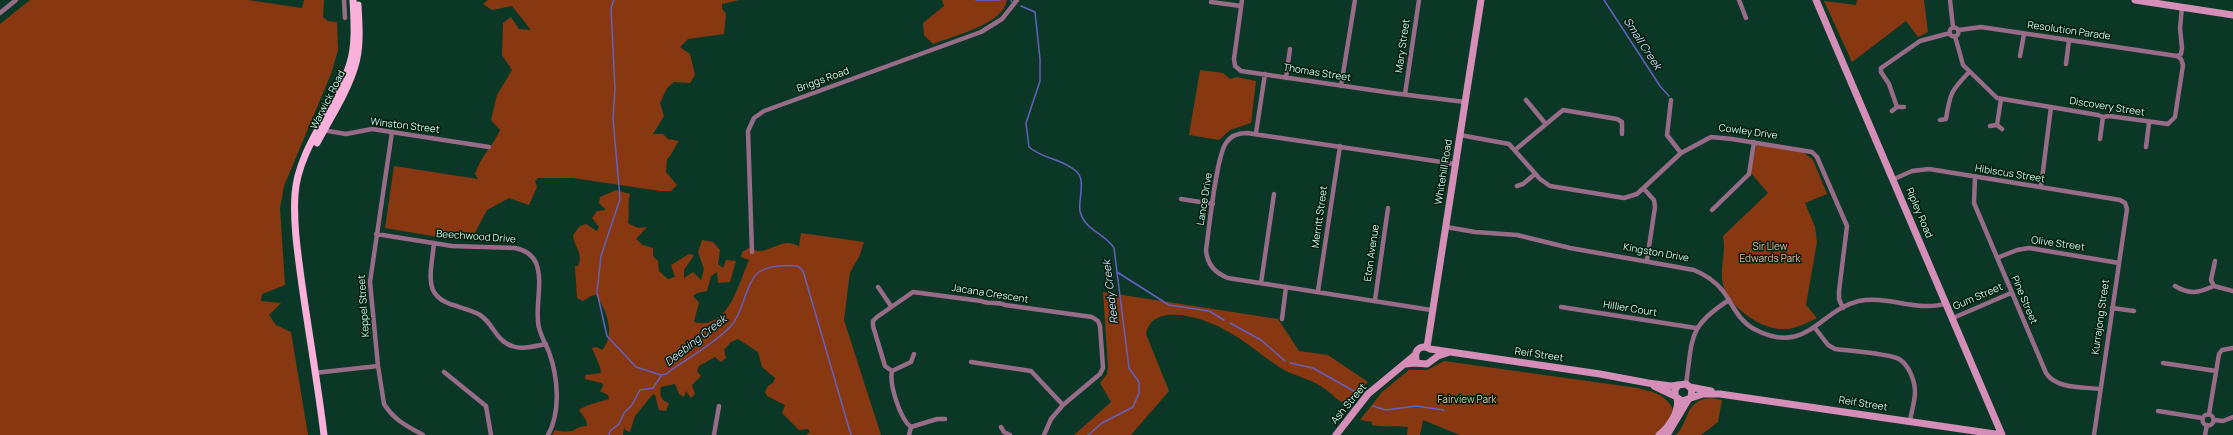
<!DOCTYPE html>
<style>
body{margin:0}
canvas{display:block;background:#0a3726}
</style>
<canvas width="2233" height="435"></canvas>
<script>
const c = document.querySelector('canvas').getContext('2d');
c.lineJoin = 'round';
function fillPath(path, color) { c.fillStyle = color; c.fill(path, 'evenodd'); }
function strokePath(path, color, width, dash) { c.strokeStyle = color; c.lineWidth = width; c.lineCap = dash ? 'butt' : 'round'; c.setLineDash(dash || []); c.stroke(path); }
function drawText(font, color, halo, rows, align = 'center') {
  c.font = font + ' Manrope,sans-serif'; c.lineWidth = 3; c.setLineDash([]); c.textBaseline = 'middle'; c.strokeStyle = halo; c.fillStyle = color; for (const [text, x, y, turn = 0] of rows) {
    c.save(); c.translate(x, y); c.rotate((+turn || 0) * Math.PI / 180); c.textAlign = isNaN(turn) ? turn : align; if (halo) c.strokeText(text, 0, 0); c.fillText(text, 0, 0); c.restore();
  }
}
fillPath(new Path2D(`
 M30 0H248L302 8 304 0H324L323 17 328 21 337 22 338 50 331 74 284 186 280 208 285 285 262 294 261 301 281 303 269 315 276 325 291 332 308 435H0V24Z
 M488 0H740L722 4V9L726 14 724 34 688 39 680 47 690 54 695 75 690 83 674 82 667 88 660 103 664 116 653 134H663L668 139 679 141C674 147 673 154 667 159L666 172 677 185 671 191H660L573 178H538L535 181 537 187 529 205 509 198 487 210 471 240H456L385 228 394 166 478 179 475 174C481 155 492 148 500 130L491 120 497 95 512 70 502 55 503 23 511 17 519 29 531 30 512 6 492 10 483 4Z
 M942 0H1007C1004 24 953 36 933 44L924 35 923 23 944 6Z
 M1857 0H1924L1928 32 1918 37 1906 21 1852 62 1824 1 1856 5Z
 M1200 70 1223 73 1230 79 1237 77 1256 81 1251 123 1230 130 1219 140 1189 135Z
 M1756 145 1803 152 1813 160 1827 194 1805 203 1815 227 1817 242 1806 305 1817 318C1806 323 1796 329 1785 329 1761 331 1724 304 1722 279 1721 264 1726 251 1723 236L1768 193 1751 173Z
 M616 190 630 194C627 205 630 212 628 223L638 228 647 227 636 239 643 245 653 248V256L658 261 659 271 668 279 675 277 671 265 689 254 694 255 684 270V278L693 272 701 280 704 269 698 252 702 240 713 242 720 250 718 264 723 268 726 260 736 261 730 282 718 283 717 272 711 276 707 291 697 293 693 296 699 302 694 322C728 331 738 285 749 260L741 257 742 252 749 248C753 249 758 252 762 251 774 249 786 237 799 247L801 233 864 242 859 257 850 272 844 320 881 435H806L810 432 808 429 799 430 782 413 785 405 767 396 765 392 768 386 773 383 775 378 762 367 758 352 738 339 731 342 724 350 726 358 721 362 715 357 699 366 697 371 701 376 692 385 695 394 691 398 686 391 684 397 679 394 675 384 661 387C659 394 661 401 669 403L666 411 659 410 655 395 653 394 635 416 630 432 625 430 624 427 623 435H552L555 430C578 435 573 426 587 426L586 420 579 410C583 406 602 401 609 399L608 395 600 391 603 386 602 383 585 379V375L601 373 600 367 592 348 597 347 602 350C616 335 607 311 596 295L591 296 583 301 577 298 575 266H578C584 253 574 247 573 235L580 226 586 224 597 231 599 227 592 218 597 211 606 210 599 203 600 197Z
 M1103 292 1278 319 1299 351 1328 355 1368 382 1347 403C1337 402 1334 395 1325 389 1314 380 1298 377 1286 371 1265 359 1247 341 1225 330 1205 318 1152 301 1146 334L1169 391 1131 435H1074L1111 402 1100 383 1107 374 1108 367Z
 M1444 361 1638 388C1653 392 1665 394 1673 409L1668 421 1655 435H1460L1423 420 1420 435H1407L1408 427C1395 425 1384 428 1372 425V422L1360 420 1382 392 1409 370H1427Z
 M1711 398 1722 400 1718 422 1701 435H1676C1690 421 1684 400 1711 398Z`), '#873811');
strokePath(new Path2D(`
 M614 0 611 8 615 90 613 118 620 199 601 256 597 292 607 336 636 367 661 375 666 374C687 358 712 346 731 326 744 312 745 283 759 272 769 265 786 265 798 266L803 271 851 435
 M976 0H1000
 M1011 0 1012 2
 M1604 0 1660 86 1669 96
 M1021 6 1035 12 1040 59V81L1026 123 1029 147C1042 159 1064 159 1077 172 1086 181 1078 200 1080 211 1084 230 1106 234 1114 248L1129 368 1139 382V393L1133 407 1102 423 1088 435
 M1117 272 1169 305 1209 311 1224 320
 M1230 323 1261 340 1285 361
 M1290 363 1313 368 1359 394
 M1373 406 1386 410 1416 406 1444 410
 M609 435 610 431 619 424 624 413 632 405 640 390 653 388 661 376`), '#6660c1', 1.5);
strokePath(new Path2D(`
 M344 0 345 18
 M1242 0 1234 59 1235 66 1241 71 1392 93 1465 102
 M1739 0 1746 18
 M1950 0 1953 27
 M1211 2 1241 6
 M0 13 16 0
 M1949.5 32a4.5 4.5 0 1 1 9 0a4.5 4.5 0 1 1-9 0Z
 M1959 30 1981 27 2177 56
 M1955 36 1963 65 1997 98 2098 115 2103 117 2109 116 2168 124 2175 117 2183 65 2181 59 2177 56 2181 54 2182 48 2180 28 2182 7
 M2020 56 2024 34
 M2066 64 2069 40
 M1286 78 1290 49
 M1341 86 1355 0
 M1405 94 1419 0
 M1526 100 1545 123
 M1671 100 1667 135 1681 153
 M1897 107H1904
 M1892 111 1897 107 1889 84 1881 72V68L1920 41 1950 33
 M1940 120 1946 119C1950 93 1951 91 1969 72
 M1997 125 2002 129
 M1990 126 1997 125 2001 99
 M322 130 346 134 372 129 489 147
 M392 132 370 282 378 366 384 404C394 420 407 426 423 435
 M1256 133 1265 74
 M1460 135 1509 144 1540 179 1550 186 1624 198 1637 194 1681 153 1711 137 1732 139 1812 152 1817 157 1847 226 1839 291V299L1843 308
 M2100 139 2103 117
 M2146 147 2149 123
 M1515 150 1563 110 1617 119 1622 122V134
 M1975 177 1974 203 2046 373C2056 389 2083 387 2100 389
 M1894 179 1912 171 1929 169 2120 200 2125 203 2127 209 2094 435
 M1517 186 1523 184 1535 174
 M2041 187 2051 107
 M1644 189 1654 200 1655 207 1647 260
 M1181 199 1213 204
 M1712 210 1749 174 1754 142
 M1446 227 1475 232 1517 235 1570 248 1694 270C1706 275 1715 281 1723 291 1733 305 1738 320 1754 329 1807 357 1819 310 1859 301 1888 295 1919 313 1947 303
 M376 234 452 246 515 248C525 250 532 254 536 263 543 280 536 303 538 321 538 332 545 342 549 352 558 377 561 412 548 435
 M434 243C433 257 427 280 434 292 443 307 466 306 480 315 493 323 496 341 512 346 523 350 535 346 546 344
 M752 252 748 131 754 118 764 111 981 32 1002 19 1017 0
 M1997 258 2017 250 2029 248 2119 263
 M2215 261 2211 280 2214 286 2233 291
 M1261 283 1274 194
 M2175 286C2190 295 2198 293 2214 286
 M878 287 891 306
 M1318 291 1340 146
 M1375 300 1388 208
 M1561 307 1696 328
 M2112 308 2134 311
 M1431 310 1228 278C1215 273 1207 265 1206 250 1209 230 1216 157 1226 143 1231 135 1239 133 1247 133L1455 164
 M1953 318 2011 293
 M1282 319 1286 287
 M1815 328 1828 345 1835 349C1850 351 1886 353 1899 359 1909 365 1915 381 1915 392 1915 402 1911 412 1910 422
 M971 362 1031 371 1063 405
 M2163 363 2216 371
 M892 371 911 362 914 354
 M444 372 486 406 491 435
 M314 373 378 366
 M1686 384C1693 338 1687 327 1729 300
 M2158 411 2202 418
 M2209 414 2219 354 2222 350 2233 348
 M2202.5 420a5.5 5.5 0 1 1 11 0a5.5 5.5 0 1 1-11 0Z
 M2214 420 2223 421 2233 417
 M911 427 937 419H945
 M1001 427 1004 432 1010 435
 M714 435 719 406
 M909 435 911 427C900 419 889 384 892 371L885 366 873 326V321L877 317 913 292 981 301C990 305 997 301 1005 305L1092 317 1098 321 1100 326 1103 368 1100 374 1063 405 1051 419 1044 435
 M2205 435 2207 425`), '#986c86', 4.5);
strokePath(new Path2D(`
 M1816 0 2002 435
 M2135 0 2233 15
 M1427 347 1481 0
 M1430 349 1600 374 1648 383 1671 386 1686 384 1692 389 1691 397
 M1416 359C1414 349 1422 344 1430 349
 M1406 364 1414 363 1427 364 1438 356 1447 353
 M1678 385 1675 390V396L1682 401 1703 394H1720L2002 435
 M1654 386 1675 396
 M1690 387 1711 391
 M1336 435 1368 394 1415 355
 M1659 435C1669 427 1680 411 1677 398
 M1667 435 1688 400`), '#d58eb8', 7);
strokePath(new Path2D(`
 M317 143C330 118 347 93 355 66 361 46 359 25 358 5
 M324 435C318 385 309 335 302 285 298 255 293 224 295 194 298 148 337 107 350 63 356 43 354 21 353 0`), '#f9b0db', 7);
drawText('10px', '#d1f7e4', '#001d10', [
 ["Resolution Parade",2069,31,8],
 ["Mary Street",1403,46,-82],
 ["Thomas Street",1317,73,9],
 ["Briggs Road",823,80,-20],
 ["Warwick Road",328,100,-63],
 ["Discovery Street",2107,107,9],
 ["Winston Street",405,126,7],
 ["Cowley Drive",1748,132,8],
 ["Whitehill Road",1444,172,-81],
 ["Hibiscus Street",2010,174,9],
 ["Lance Drive",1205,199,-81],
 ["Ripley Road",1919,213,67],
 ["Merritt Street",1320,217,-82],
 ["Beechwood Drive",476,237,4],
 ["Olive Street",2058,244,8],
 ["Eton Avenue",1372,253,-82],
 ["Kingston Drive",1656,253,10],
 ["Jacana Crescent",990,294,9],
 ["Gum Street",1978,297,-23],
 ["Pine Street",2024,300,67],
 ["Keppel Street",364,306,-94],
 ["Hillier Court",1630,309,9],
 ["Kurrajong Street",2101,317,-82],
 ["Reif Street",1539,355,8],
 ["Ash Street",1349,404,-50],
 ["Reif Street",1863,404,9]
]);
drawText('10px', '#f0b9a2', '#001d10', [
 ["Sir Llew",1770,247],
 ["Edwards Park",1770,259],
 ["Fairview Park",1467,400]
]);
drawText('italic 11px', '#d4d5ef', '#001d10', [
 ["Small Creek",1642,44,57],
 ["Reedy Creek",1111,292,-97],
 ["Deebing Creek",696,341,-38]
]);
</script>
